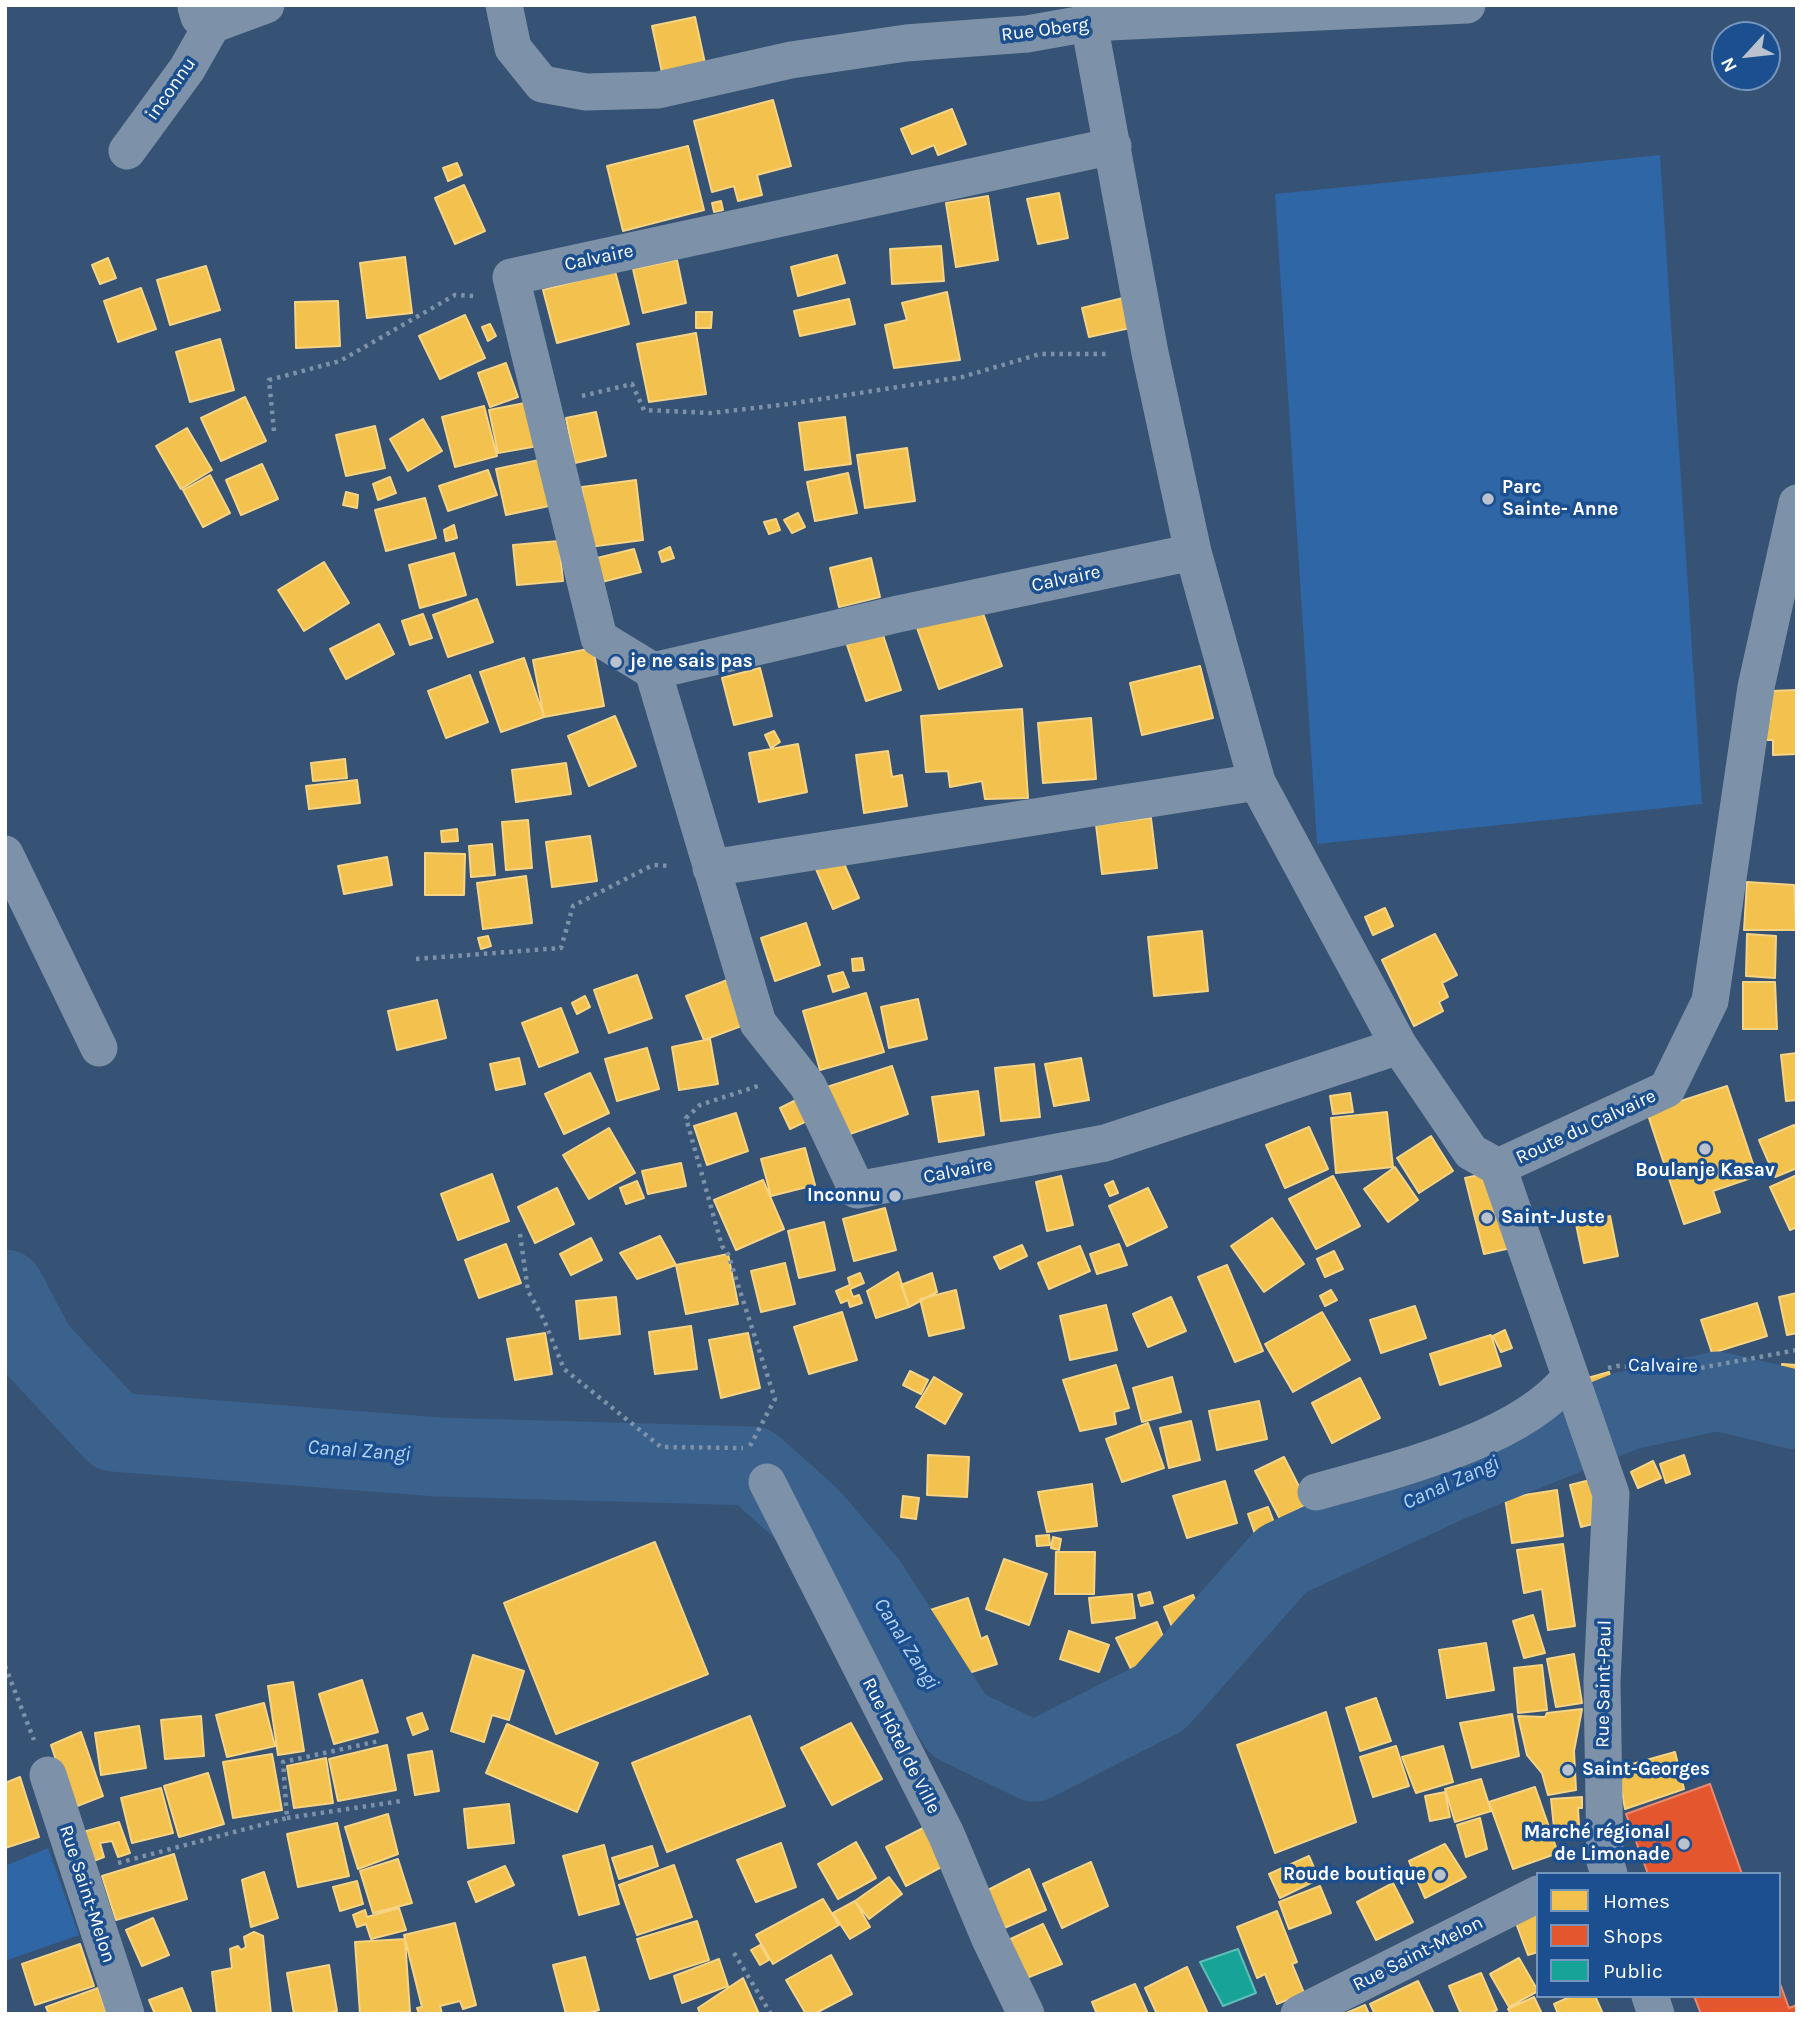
<!DOCTYPE html>
<meta charset="utf-8">
<style>
body{margin:0}
#map{position:relative;width:1802px;height:2019px;overflow:hidden;background:#365274;font-family:Karla,sans-serif}
canvas{display:block}
.frame{position:absolute;inset:0;border:7px solid #fff;pointer-events:none}
.legend{position:absolute;left:1536px;top:1872px;width:245px;height:126px;box-sizing:border-box;background:#1b4f8f;border:2px solid #7695bc;margin:0;padding:9px 12px;list-style:none;font-size:21px;color:#fff}
.legend li{display:flex;align-items:center;gap:14px;height:35px}
.legend b{width:35px;border:2px solid #7695bc}
.north{position:absolute;left:1711px;top:21px;width:70px;height:70px;box-sizing:border-box;background:#1b4f8f;border:2px solid #7695bc;border-radius:50%;rotate:243deg;font-size:19px;font-weight:700;line-height:28px;text-align:center;color:#fff}
.north::after{content:'';display:block;margin:auto;width:24px;height:32px;background:#b9c2ce;clip-path:polygon(50% 0,100% 100%,50% 72%,0 100%)}
</style>
<div id="map">
<canvas width="1802" height="2019"></canvas>
<div class="frame"></div>
<ul class="legend">
<li><b style="height:19px;background:#f2c14e"></b>Homes</li>
<li><b style="height:19px;background:#e4572e"></b>Shops</li>
<li><b style="height:19px;background:#17a398"></b>Public</li>
</ul>
<div class="north">N</div>
</div>
<script>
const c = document.querySelector('canvas').getContext('2d');
c.lineJoin = 'round';
function fillPath(path, color) { c.fillStyle = color; c.fill(path, 'evenodd'); }
function strokePath(path, color, width, dash) { c.strokeStyle = color; c.lineWidth = width; c.lineCap = dash ? 'butt' : 'round'; c.setLineDash(dash || []); c.stroke(path); }
function drawText(font, color, halo, rows, align = 'center') {
  c.font = font + ' Karla,sans-serif'; c.lineWidth = 7; c.setLineDash([]); c.textBaseline = 'middle'; c.strokeStyle = halo; c.fillStyle = color; for (const [text, x, y, turn = 0] of rows) {
    c.save(); c.translate(x, y); c.rotate((+turn || 0) * Math.PI / 180); c.textAlign = isNaN(turn) ? turn : align; if (halo) c.strokeText(text, 0, 0); c.fillText(text, 0, 0); c.restore();
  }
}
fillPath(new Path2D(`
 M1660 155 1702 804 1317 844 1275 194Z
 M48 1848 79 1935 5 1961V1866Z`), '#2f66a5');
const homes = new Path2D(`
 M695 17 706 68 663 77 652 26Z
 M773 100 791 166 757 175 762 195 738 201 734 186 712 192 694 121Z
 M952 109 966 144 938 155 934 145 912 154 901 129Z
 M688 146 704 210 623 231 607 166Z
 M457 163 462 175 448 181 443 168Z
 M464 185 485 231 455 244 435 198Z
 M1059 193 1068 238 1038 244 1027 199Z
 M988 196 998 260 956 267 946 203Z
 M721 201 723 210 714 212 712 203Z
 M941 246 944 281 892 284 890 249Z
 M837 255 845 283 798 296 791 267Z
 M405 257 412 313 367 318 360 263Z
 M108 258 116 278 100 284 92 265Z
 M677 260 686 303 643 313 633 269Z
 M206 266 220 310 170 325 157 280Z
 M615 271 629 324 557 343 543 290Z
 M141 288 156 329 118 342 104 301Z
 M947 292 960 360 894 368 885 325 907 320 902 303Z
 M1123 298 1130 328 1089 337 1082 308Z
 M849 299 855 324 800 336 794 311Z
 M338 301 340 346 296 348 295 302Z
 M696 312H712L711 328H696Z
 M465 315 485 358 440 379 419 336Z
 M490 324 496 336 488 341 482 327Z
 M696 333 706 394 649 402 637 344Z
 M220 339 234 390 190 402 176 352Z
 M506 363 518 397 490 407 478 373Z
 M245 397 266 441 221 461 201 418Z
 M530 402 538 446 498 453 489 410Z
 M484 406 497 456 455 467 442 417Z
 M596 412 606 456 575 463 566 418Z
 M845 417 851 464 805 470 799 423Z
 M423 419 442 451 408 471 390 439Z
 M375 426 385 468 346 476 336 435Z
 M187 428 212 470 181 489 156 446Z
 M907 448 915 501 865 508 857 455Z
 M539 460 549 506 506 515 496 469Z
 M262 464 278 499 241 515 226 480Z
 M488 470 497 495 448 511 439 486Z
 M848 473 857 513 815 521 807 482Z
 M210 475 230 513 203 527 183 490Z
 M390 477 396 493 378 500 373 484Z
 M636 480 643 540 589 547 582 487Z
 M346 492 358 495 357 508 343 505Z
 M425 498 436 538 386 551 375 510Z
 M798 513 805 527 792 533 784 520Z
 M776 519 780 530 769 534 764 522Z
 M454 525 457 538 446 541 444 530Z
 M559 541 563 581 517 585 513 545Z
 M670 547 674 558 662 562 659 552Z
 M634 549 641 572 598 583 593 559Z
 M454 553 466 595 420 608 409 565Z
 M871 558 880 597 839 607 830 568Z
 M324 562 349 603 304 631 278 590Z
 M477 599 493 642 448 657 433 615Z
 M980 605 1002 666 939 689 917 628Z
 M423 614 432 638 410 645 402 621Z
 M379 624 394 654 346 679 330 649Z
 M882 632 901 690 866 701 847 645Z
 M593 648 604 706 544 717 533 660Z
 M524 658 544 717 501 732 480 672Z
 M1200 666 1213 718 1142 735 1130 683Z
 M760 668 772 716 734 725 722 678Z
 M470 675 488 722 446 738 428 691Z
 M1797 690V754L1773 755V740H1761V719H1771L1770 691Z
 M1022 709 1028 798 985 799 982 781 950 787 948 771 926 772 921 716Z
 M615 716 636 766 589 786 568 736Z
 M1091 718 1096 779 1043 783 1038 723Z
 M774 731 780 742 771 748 765 735Z
 M798 744 807 792 759 802 749 753Z
 M888 751 892 777 902 775 907 806 864 813 856 755Z
 M345 759 347 778 313 781 311 763Z
 M566 763 571 794 516 802 512 770Z
 M357 780 360 803 309 809 306 786Z
 M1151 818 1157 868 1102 874 1096 825Z
 M528 820 532 868 506 870 502 822Z
 M457 829 458 841 442 842 441 831Z
 M590 836 597 881 552 887 546 842Z
 M492 844 495 875 471 877 469 846Z
 M425 853 465 854 464 895H425Z
 M387 857 392 885 344 894 338 866Z
 M842 859 859 898 833 909 816 869Z
 M526 876 532 923 483 929 477 883Z
 M1747 882 1794 885 1796 930H1744Z
 M1385 908 1393 926 1373 935 1365 917Z
 M806 923 820 965 775 981 761 938Z
 M1202 931 1208 991 1154 996 1148 937Z
 M1435 934 1457 975 1442 983 1448 997 1439 1002 1443 1011 1414 1026 1382 960Z
 M1747 934 1776 936 1775 978 1746 976Z
 M488 936 491 946 481 949 478 938Z
 M862 958 864 970 853 971 852 959Z
 M843 972 849 987 833 992 828 976Z
 M637 975 652 1018 609 1033 594 990Z
 M735 977 752 1022 704 1040 686 996Z
 M1743 982H1775L1777 1029H1743Z
 M866 993 884 1052 820 1070 803 1011Z
 M585 996 590 1007 577 1014 572 1003Z
 M918 999 927 1039 889 1048 881 1007Z
 M437 1000 446 1038 397 1050 388 1011Z
 M561 1008 578 1052 539 1067 522 1023Z
 M710 1039 718 1084 679 1090 672 1047Z
 M647 1048 659 1089 617 1101 605 1059Z
 M1797 1053V1100L1786 1101 1781 1055Z
 M519 1058 525 1084 496 1090 490 1064Z
 M1081 1058 1089 1100 1054 1106 1045 1064Z
 M1034 1064 1040 1117 1001 1121 995 1068Z
 M892 1066 908 1114 844 1136 827 1087Z
 M590 1073 609 1113 564 1134 545 1094Z
 M1727 1086 1757 1176 1713 1191 1720 1212 1684 1224 1647 1112Z
 M978 1091 984 1135 939 1142 932 1097Z
 M1350 1093 1353 1112 1333 1114 1330 1096Z
 M802 1097 813 1118 790 1129 780 1108Z
 M1387 1112 1393 1167 1336 1173 1331 1118Z
 M736 1113 748 1151 707 1165 694 1126Z
 M1794 1125 1797 1132V1168L1775 1177 1759 1140Z
 M1309 1127 1328 1169 1285 1188 1266 1145Z
 M609 1128 635 1173 589 1199 563 1155Z
 M1431 1136 1453 1171 1419 1193 1397 1158Z
 M805 1148 815 1185 771 1196 761 1159Z
 M681 1163 686 1186 648 1194 642 1171Z
 M1395 1167 1418 1200 1388 1222 1364 1189Z
 M1493 1172 1511 1248 1484 1254 1465 1178Z
 M492 1174 509 1221 458 1240 441 1194Z
 M1797 1175V1227L1790 1230 1770 1187Z
 M1061 1176 1073 1225 1047 1231 1036 1182Z
 M1333 1176 1360 1226 1316 1249 1289 1199Z
 M763 1180 784 1229 736 1250 714 1200Z
 M637 1181 644 1198 626 1204 620 1188Z
 M1113 1181 1118 1193 1110 1196 1105 1185Z
 M557 1188 574 1224 535 1243 518 1207Z
 M1148 1188 1167 1227 1127 1246 1109 1206Z
 M885 1208 896 1250 854 1261 843 1219Z
 M1610 1216 1618 1256 1584 1263 1576 1224Z
 M1272 1218 1304 1264 1264 1292 1231 1246Z
 M824 1222 835 1270 799 1278 788 1231Z
 M660 1236 676 1265 637 1279 620 1253Z
 M591 1238 602 1260 571 1275 560 1254Z
 M506 1244 521 1283 479 1298 465 1260Z
 M1119 1244 1127 1265 1097 1274 1090 1254Z
 M1022 1245 1027 1256 1000 1269 994 1257Z
 M1080 1246 1090 1271 1049 1289 1038 1263Z
 M1334 1251 1343 1269 1325 1277 1317 1259Z
 M728 1254 738 1304 686 1314 676 1265Z
 M785 1263 795 1304 761 1312 751 1271Z
 M1227 1265 1263 1351 1235 1362 1198 1277Z
 M898 1272 909 1307 876 1318 867 1291Z
 M860 1273 864 1283 850 1289 853 1297 859 1295 862 1303 850 1307 848 1300 841 1303 836 1291 850 1285 848 1278Z
 M932 1273 937 1292 909 1307 901 1285Z
 M956 1290 964 1328 929 1336 920 1299Z
 M1331 1290 1337 1300 1325 1306 1320 1296Z
 M1797 1293V1333L1787 1335 1779 1297Z
 M616 1297 620 1334 580 1339 576 1301Z
 M1171 1297 1186 1331 1148 1347 1133 1314Z
 M1757 1303 1767 1336 1712 1353 1701 1320Z
 M1106 1305 1117 1350 1070 1360 1060 1316Z
 M1415 1306 1426 1338 1381 1353 1370 1320Z
 M842 1312 857 1360 809 1374 794 1327Z
 M1322 1312 1350 1360 1293 1392 1265 1344Z
 M691 1326 697 1369 655 1374 649 1332Z
 M1505 1330 1512 1348 1501 1352 1493 1336Z
 M545 1333 552 1374 515 1380 507 1339Z
 M748 1333 760 1388 721 1398 709 1340Z
 M1491 1335 1501 1366 1440 1385 1430 1354Z
 M1782 1364 1797 1365V1395L1780 1394Z
 M1116 1365 1129 1408 1114 1412 1116 1424 1080 1431 1063 1380Z
 M910 1371 928 1380 921 1394 903 1385Z
 M1609 1372 1613 1389 1589 1396 1584 1379Z
 M934 1377 962 1394 945 1424 916 1407Z
 M1172 1377 1181 1412 1142 1422 1133 1388Z
 M1360 1378 1380 1418 1332 1443 1312 1403Z
 M1259 1401 1267 1439 1217 1450 1209 1411Z
 M1191 1421 1200 1460 1169 1468 1160 1428Z
 M1148 1423 1164 1468 1122 1482 1106 1439Z
 M928 1455 969 1457 967 1497 927 1495Z
 M1684 1455 1690 1474 1666 1483 1660 1464Z
 M1284 1457 1308 1504 1280 1519 1255 1471Z
 M1653 1461 1661 1478 1638 1488 1631 1472Z
 M1594 1479 1604 1521 1581 1527 1570 1485Z
 M1225 1481 1237 1523 1187 1538 1173 1496Z
 M1092 1484 1097 1526 1047 1532 1038 1492Z
 M1557 1490 1563 1536 1512 1543 1505 1498Z
 M903 1496 919 1498 916 1519 901 1517Z
 M1268 1507 1277 1530 1256 1537 1248 1514Z
 M1049 1535 1050 1545 1037 1546 1036 1536Z
 M1053 1537 1061 1539 1059 1550 1051 1548Z
 M655 1542 708 1674 556 1734 504 1603Z
 M1563 1544 1575 1626 1548 1630 1542 1589 1524 1593 1517 1550Z
 M1056 1552H1095L1094 1594H1055Z
 M1004 1559 1047 1574 1029 1625 986 1609Z
 M1150 1592 1153 1603 1141 1606 1138 1595Z
 M1213 1593 1219 1604 1207 1611 1202 1599Z
 M1132 1594 1135 1618 1092 1623 1089 1598Z
 M1193 1595 1207 1629 1178 1641 1164 1607Z
 M968 1598 981 1639 987 1636 997 1664 934 1684 926 1656 940 1652 927 1611Z
 M1533 1615 1545 1653 1524 1658 1513 1621Z
 M1157 1622 1172 1659 1133 1673 1116 1638Z
 M1069 1631 1109 1645 1099 1672 1060 1659Z
 M1486 1643 1494 1690 1447 1698 1439 1650Z
 M1574 1654 1582 1703 1556 1707 1547 1659Z
 M473 1655 524 1671 509 1720 492 1715 484 1742 451 1731Z
 M1542 1665 1547 1710 1518 1713 1514 1668Z
 M362 1680 378 1732 334 1744 319 1694Z
 M293 1682 304 1751 278 1755 268 1686Z
 M1376 1698 1391 1741 1360 1751 1346 1708Z
 M264 1703 275 1746 227 1757 216 1715Z
 M1582 1709 1574 1751 1576 1790 1548 1795 1542 1773 1527 1755 1518 1716 1545 1717 1547 1713Z
 M1326 1712 1356 1822 1275 1853 1237 1745Z
 M422 1713 428 1729 413 1735 407 1718Z
 M1512 1714 1519 1756 1472 1768 1460 1723Z
 M201 1716 204 1756 165 1759 161 1720Z
 M750 1716 785 1806 667 1852 632 1763Z
 M851 1723 882 1779 832 1805 801 1748Z
 M507 1724 598 1763 577 1812 486 1773Z
 M139 1726 146 1768 101 1775 95 1733Z
 M81 1732 103 1796 72 1808 51 1745Z
 M387 1745 396 1790 338 1801 329 1759Z
 M1396 1746 1409 1786 1373 1797 1360 1757Z
 M1443 1746 1453 1782 1416 1793 1402 1757Z
 M432 1751 439 1791 415 1795 408 1755Z
 M1675 1752 1684 1789 1625 1809 1618 1768Z
 M272 1754 282 1810 233 1818 223 1762Z
 M326 1758 333 1803 294 1808 287 1766Z
 M208 1773 224 1824 179 1837 164 1786Z
 M20 1777 39 1837 5 1848V1783Z
 M1481 1779 1491 1811 1455 1822 1445 1789Z
 M1535 1787 1558 1853 1513 1869 1489 1802Z
 M161 1788 173 1833 132 1843 121 1798Z
 M1445 1792 1450 1817 1430 1821 1425 1796Z
 M1582 1797V1808H1578L1579 1825 1554 1828 1551 1799Z
 M509 1804 514 1843 468 1848 464 1809Z
 M388 1814 398 1854 358 1869 345 1827Z
 M1480 1818 1487 1849 1466 1857 1457 1825Z
 M119 1822 130 1853 118 1857 112 1841 100 1843 104 1857 91 1862 83 1832Z
 M337 1823 349 1876 298 1887 287 1834Z
 M925 1827 945 1865 906 1886 886 1847Z
 M856 1842 876 1878 838 1899 818 1864Z
 M781 1843 796 1887 756 1902 737 1860Z
 M1445 1844 1466 1877 1425 1898 1409 1861Z
 M604 1845 619 1904 579 1915 563 1856Z
 M652 1846 658 1866 619 1879 612 1858Z
 M174 1854 187 1899 116 1920 102 1876Z
 M1309 1856 1319 1879 1280 1898 1269 1874Z
 M398 1859 412 1903 373 1913 360 1871Z
 M1091 1862 1108 1906 1062 1928 1043 1884Z
 M674 1865 692 1917 637 1935 619 1885Z
 M505 1866 514 1885 476 1902 468 1882Z
 M1029 1869 1046 1910 1002 1929 986 1891Z
 M264 1872 278 1918 251 1927 242 1880Z
 M889 1877 902 1894 869 1919 855 1901Z
 M357 1881 363 1904 340 1911 333 1887Z
 M1393 1883 1413 1922 1376 1940 1357 1902Z
 M1320 1886 1331 1913 1289 1929 1279 1902Z
 M823 1899 839 1925 773 1964 756 1935Z
 M855 1901 870 1927 850 1939 833 1913Z
 M399 1908 406 1930 371 1939 366 1924 357 1927 353 1915 365 1910 367 1917Z
 M1277 1911 1297 1962 1292 1964 1304 1993 1277 2004 1265 1974 1257 1978 1237 1927Z
 M1538 1913V1952L1528 1955 1516 1923Z
 M153 1918 169 1955 142 1966 126 1930Z
 M697 1921 709 1960 650 1979 637 1939Z
 M455 1923 476 2005 463 2009 460 2001 440 2006 442 2014H419L417 2008 422 2007 404 1935Z
 M1043 1924 1062 1964 1024 1979 1004 1942Z
 M254 1932 263 1936 271 2014H217L212 1972 232 1968 230 1949 238 1946 241 1950 246 1947 244 1937Z
 M405 1939 410 2012 360 2014 355 1942Z
 M80 1944 94 1986 35 2005 22 1964Z
 M760 1945 769 1960 760 1965 751 1950Z
 M831 1955 852 1994 814 2014H806L786 1980Z
 M585 1957 599 2010 584 2014H566L553 1965Z
 M1519 1958 1538 1991 1509 2007 1490 1974Z
 M719 1959 728 1986 682 2003 674 1976Z
 M329 1965 337 2011 323 2014H294L287 1973Z
 M1187 1967 1208 2014H1157L1145 1988Z
 M1481 1973 1497 2010 1488 2014H1461L1449 1986Z
 M743 1978 759 2014H700L698 2008Z
 M1418 1981 1434 2014H1375L1370 2004Z
 M1135 1984 1148 2014H1097L1092 2002Z
 M98 1988 107 2014H49L46 2007Z
 M182 1988 192 2014H155L149 2000Z
 M1572 1996H1595L1603 2014H1558L1554 2004Z
 M1534 1997 1542 2014H1511L1508 2009Z
 M1365 2005 1369 2014H1344Z`);
fillPath(homes, '#f2c14e');
strokePath(homes, '#f6d483', 2);
const shops = new Path2D(`
 M1710 1784 1742 1874H1648L1626 1814Z
 M1779 1981 1789 2008 1797 2005V2014H1701L1694 1996H1779Z`);
fillPath(shops, '#e4572e');
strokePath(shops, '#ec896d', 2);
const public = new Path2D(`
 M1238 1949 1256 1993 1223 2006 1200 1962Z`);
fillPath(public, '#17a398');
strokePath(public, '#5dbfb7', 2);
strokePath(new Path2D(`
 M809 1516 846 1599`), '#3b618d', 12);
strokePath(new Path2D(`
 M5 1289 36 1348 114 1432 439 1457 753 1466 809 1516 868 1584 958 1725 1034 1762 1160 1698 1282 1560 1454 1480 1626 1411 1717 1391 1797 1410`), '#3b618d', 79);
strokePath(new Path2D(`
 M582 396 632 384 644 410 711 413 789 404 962 377 1040 354H1109
 M274 431 269 380 340 361 455 295 475 296
 M416 959 561 948 573 906 653 865 669 866
 M520 1234 528 1291 544 1320 564 1369 661 1447 743 1448
 M1608 1368 1617 1366 1695 1369 1797 1350
 M750 1446 775 1399 728 1254 722 1246 686 1118 700 1105 758 1086
 M5 1666 34 1740
 M287 1818 402 1801
 M118 1863 287 1818 283 1762 379 1741
 M734 1953 771 2014`), '#7d92a8', 4.5, [3.5, 5]);
strokePath(new Path2D(`
 M504 5 513 48 542 84 586 92 658 90 791 60 906 43 1027 34 1089 23 1467 5
 M196 7 199 17 212 25 266 5
 M1089 23 1150 353 1193 552 1257 782 1399 1046 1471 1152 1498 1167
 M1113 146 511 277 599 638 653 671 758 1023 808 1086 857 1190 1105 1143 1399 1046
 M127 151 187 69 212 25
 M653 671 898 614 1193 552
 M5 854 99 1048
 M711 868 1257 782
 M767 1482 946 1834 990 1939 1026 2014
 M1316 1492C1391 1471 1521 1441 1570 1377
 M48 1775 126 2014
 M1609 1874 1605 1861 1602 1681 1611 1494 1498 1167 1667 1089 1710 1001 1756 687 1797 503
 M1650 1996 1656 2014
 M1299 2014 1538 1894`), '#7d92a8', 37);
for (const [x, y, r, color] of [
 [1488,499,7,"#b9c2ce"],
 [616,662,7,"#b9c2ce"],
 [1705,1149,7,"#b9c2ce"],
 [895,1196,7,"#b9c2ce"],
 [1487,1218,7,"#b9c2ce"],
 [1568,1770,7,"#b9c2ce"],
 [1684,1844,7,"#b9c2ce"],
 [1440,1875,7,"#b9c2ce"]
]) { const dot = new Path2D(); dot.arc(x, y, r, 0, 2 * Math.PI); c.fillStyle = color; c.fill(dot); strokePath(dot, '#1b4f8f', 2.5); }
drawText('19px', '#fff', '#1b4f8f', [
 ["Rue Oberg",1045,30,-7],
 ["inconnu",171,89,-55],
 ["Calvaire",599,258,-12],
 ["Calvaire",1066,579,-12],
 ["Route du Calvaire",1586,1127,-25],
 ["Calvaire",958,1171,-11],
 ["Calvaire",1663,1366,1],
 ["Rue Saint-Paul",1604,1684,-89],
 ["Rue Hôtel de Ville",901,1746,63],
 ["Rue Saint-Melon",87,1894,72],
 ["Rue Saint-Melon",1418,1954,-27]
]);
drawText('bold 19px', '#fff', '#1b4f8f', [
 ["Parc",1502,488],
 ["Sainte- Anne",1502,510],
 ["je ne sais pas",630,662],
 ["Boulanje Kasav",1705,1171,"center"],
 ["Inconnu",881,1196,"right"],
 ["Saint-Juste",1501,1218],
 ["Saint-Georges",1582,1770],
 ["Marché régional",1670,1833,"right"],
 ["de Limonade",1670,1855,"right"],
 ["Roude boutique",1426,1875,"right"]
], 'left');
drawText('italic 21px', '#b5d3f5', '#1b4f8f', [
 ["Canal Zangi",359,1451,4],
 ["Canal Zangi",1451,1483,-24],
 ["Canal Zangi",906,1644,58]
]);
</script>
